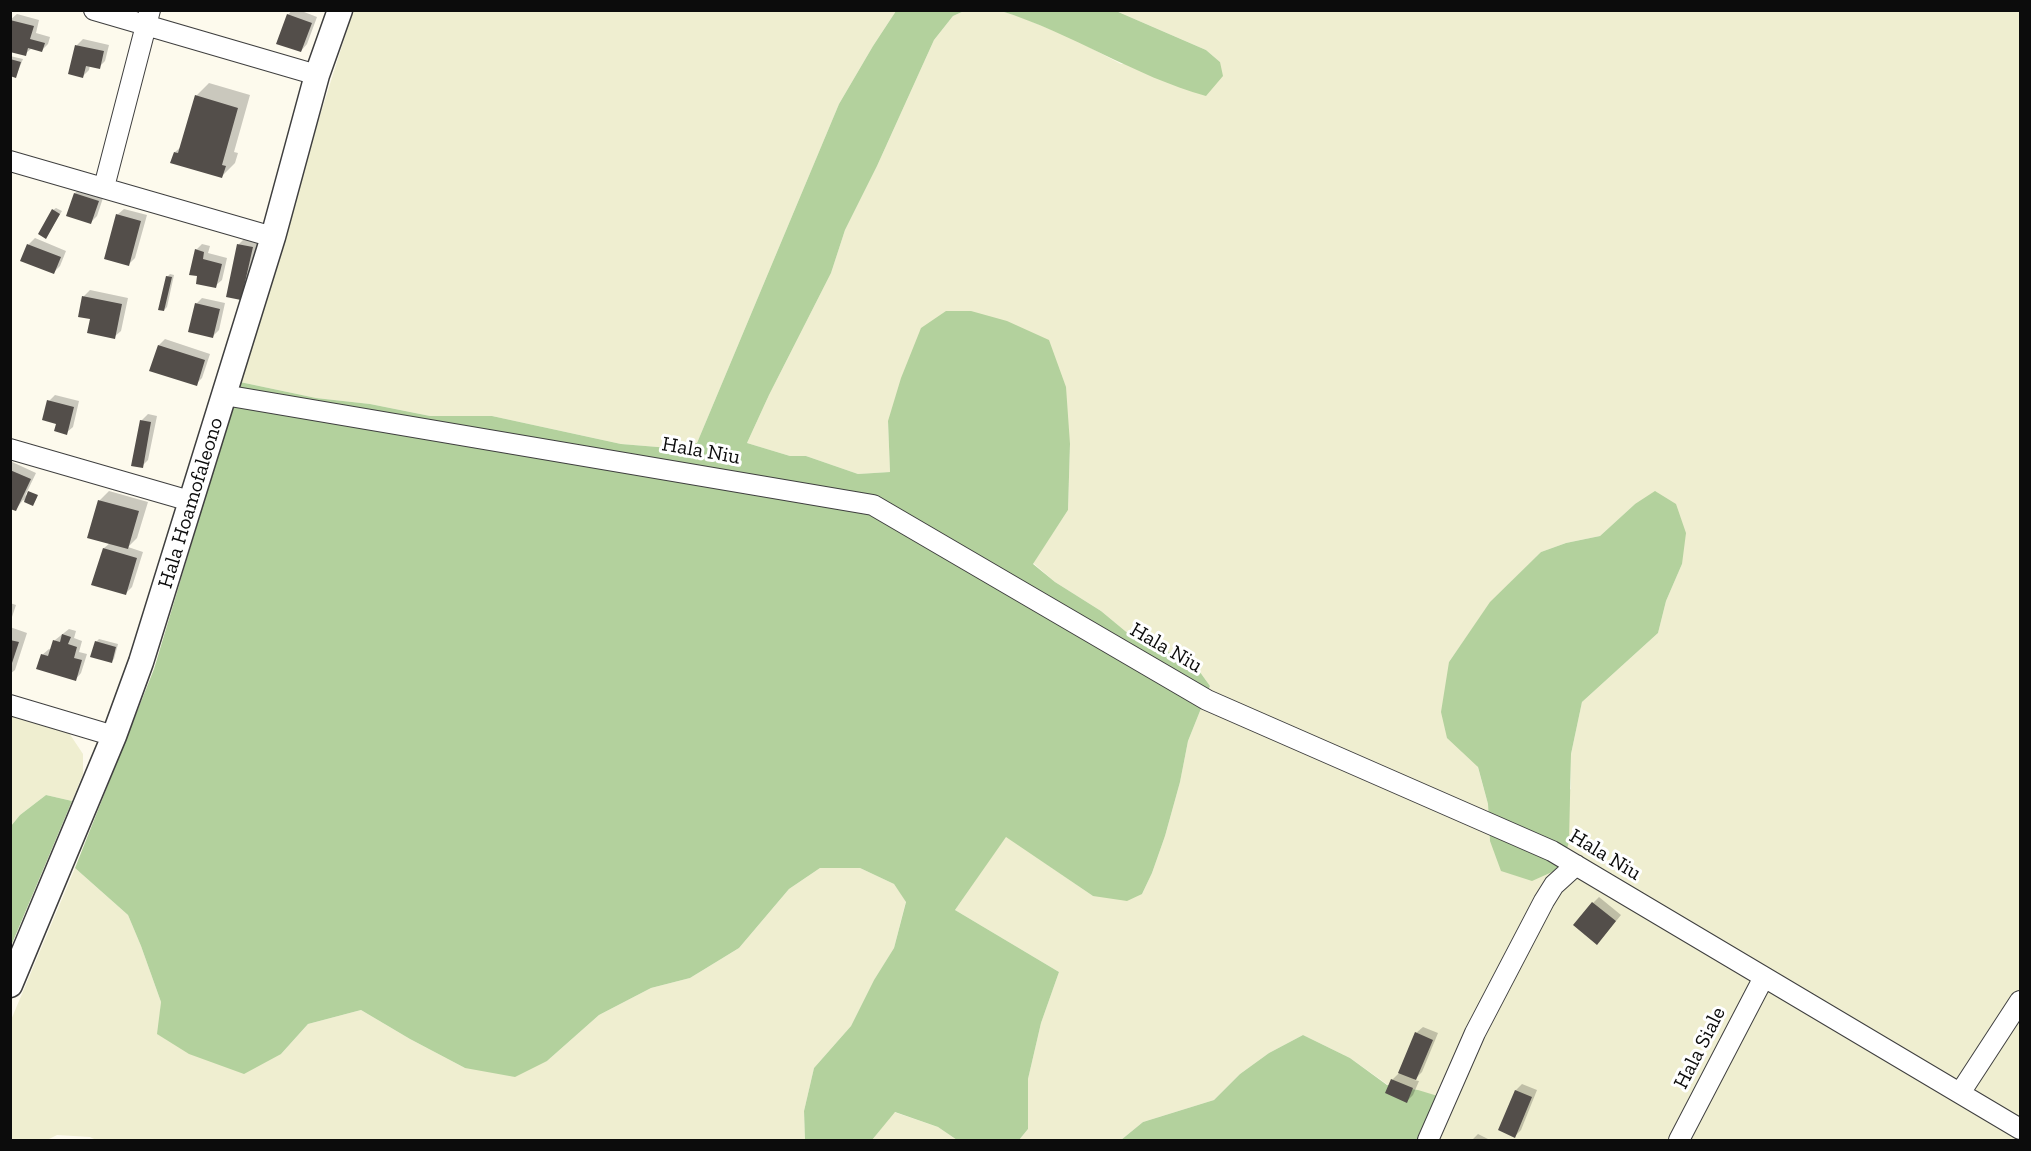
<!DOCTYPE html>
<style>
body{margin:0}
#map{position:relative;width:2031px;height:1151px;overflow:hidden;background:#fdfaed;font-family:"Zilla Slab",serif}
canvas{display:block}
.frame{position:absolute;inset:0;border:12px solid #0c0c0c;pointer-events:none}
</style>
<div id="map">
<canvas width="2031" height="1151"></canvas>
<div class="frame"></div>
</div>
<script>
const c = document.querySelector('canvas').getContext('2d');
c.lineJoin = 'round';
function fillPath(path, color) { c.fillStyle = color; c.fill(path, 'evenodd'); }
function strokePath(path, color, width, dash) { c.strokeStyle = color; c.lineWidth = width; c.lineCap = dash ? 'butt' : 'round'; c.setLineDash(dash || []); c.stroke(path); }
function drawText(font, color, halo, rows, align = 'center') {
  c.font = font + ' "Zilla Slab",serif'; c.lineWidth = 6; c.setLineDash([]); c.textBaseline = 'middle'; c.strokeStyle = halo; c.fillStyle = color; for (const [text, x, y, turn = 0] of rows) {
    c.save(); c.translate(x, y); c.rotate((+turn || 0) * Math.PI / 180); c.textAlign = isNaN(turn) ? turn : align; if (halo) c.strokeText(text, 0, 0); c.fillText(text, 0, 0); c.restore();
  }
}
fillPath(new Path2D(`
 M353 11H896L873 46 839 104 697 443 670 448 621 444 492 416H430L370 404 316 398 240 382 286 236 318 122Z
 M964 11H1001L1018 16 1074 39 1121 64 1220 62 1206 50 1116 11H2020V1140H1440L1418 1090 1388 1085 1350 1058 1303 1035 1269 1053 1240 1074 1214 1100 1143 1122 1121 1140H1019L1028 1129V1079L1041 1023 1059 972 955 910 1006 836 1093 896 1142 894 1152 873 1165 836 1180 782 1188 741 1210 686 1192 661 1136 640 1101 611 1055 582 1033 563 1068 510 1070 444 888 421 890 472 858 474 806 456H790L747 443 769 395 831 273 845 230 877 166 934 40 953 16ZM1635 504 1682 564 1666 601 1658 633 1582 702 1571 754V789L1490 841 1488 804 1449 662 1490 603 1541 552 1566 543 1600 536Z
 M11 715 69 733 83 754V774L72 801 46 795 20 815 11 826Z
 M75 868 128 915 141 946 161 1002 158 1034 281 1054 308 1024 361 1010 410 1039 465 1068 547 1061 599 1015 651 988 690 978 739 948 789 889 820 868H860L894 884 906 901 894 948 874 980 851 1026 814 1068 804 1111 805 1140H96L90 1137 57 1135 47 1140H11V1020Z
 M894 1112 938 1127 957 1140H872Z`), '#efeed0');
fillPath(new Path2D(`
 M896 11H964L953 16 934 40 877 166 845 230 831 273 769 395 747 443 790 456H806L858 474 890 472 888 421 901 378 921 328 946 311H971L1007 321 1049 340 1066 387 1070 444 1068 510 1033 564 1055 582 1101 611 1136 640 1192 661 1210 686 1188 741 1180 782 1165 836 1152 873 1142 894 1127 901 1093 896 1006 837 955 910 1059 972 1041 1023 1028 1079V1129L1019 1140H957L938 1127 895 1112 872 1140H805L804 1111 814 1068 851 1026 874 980 894 948 906 902 894 884 860 868H820L789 889 739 948 690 978 651 988 599 1015 547 1061 515 1077 465 1068 410 1039 361 1010 308 1024 281 1054 244 1074 189 1054 157 1034 161 1002 141 946 128 915 75 868 154 669 240 382 316 398 370 404 430 416H492L621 444 670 448 697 443 839 104 873 46Z
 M1001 11H1116L1206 50 1220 62 1223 76 1206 96C1134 76 1072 33 1001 11Z
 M1655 491 1676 504 1686 533 1682 564 1666 601 1658 633 1582 702 1571 754 1569 842 1561 868 1532 881 1501 871 1490 841 1488 804 1478 767 1447 738 1441 712 1449 662 1490 602 1541 552 1566 543 1600 536 1635 504Z
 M46 795 72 801 11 946V826L20 815Z
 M1303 1035 1350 1058 1387 1085 1418 1090 1441 1097 1440 1140H1121L1143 1122 1214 1100 1240 1074 1269 1053Z`), '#b3d19d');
fillPath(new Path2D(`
 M292 10H299L317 17 307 44 301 51 288 15Z
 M17 14 39 20 36 33 50 37 48 44 42 50 32 48 25 54 10 33V20Z
 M83 39 109 45 105 61 99 67 90 65 89 70 83 76 77 45Z
 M10 56 23 59 16 76 10 75Z
 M209 83 250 95 234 152 238 153 235 163 222 176 175 152 182 146 196 96Z
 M82 187 104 195 97 216 91 222 75 193Z
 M56 208 62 211 48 234 53 210Z
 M124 209 147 215 135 258 129 264 117 215Z
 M35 238 66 251 60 266 54 272 22 260 29 244Z
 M245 238 258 241 247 292 241 298 239 244Z
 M202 244 210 246 208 253 227 258 222 280 215 286 196 250Z
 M170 274 174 275 167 307 164 310 167 277Z
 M90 290 128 298 121 331 114 337 92 318 80 316 84 296Z
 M202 298 225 303 219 330 213 336 196 304Z
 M165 339 210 354 202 378 196 384 159 345Z
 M55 395 79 401 73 427 66 433 58 422 49 401Z
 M148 414 157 416 148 460 142 466 141 421Z
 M10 461 36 473 25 496 29 493 37 497 35 501 33 504 23 500 16 509 10 507Z
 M109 491 148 502 137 538 128 547 143 552 132 587 125 594 104 548 110 543 89 537 100 500Z
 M10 603 16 605 10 623Z
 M10 627 27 633 15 670 10 674Z
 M69 629 76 631 74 638 82 641 79 652 87 654 81 673 75 680 42 655 49 649 52 650 55 640Z
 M99 639 118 644 114 659 111 662 96 642Z
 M1599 897 1621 915 1603 937 1593 903Z
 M1423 1027 1438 1033 1422 1072 1414 1080 1419 1081 1413 1095 1407 1101 1387 1092 1393 1079 1399 1073 1416 1033Z
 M1522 1084 1537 1090 1521 1130 1515 1136 1516 1090Z
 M1478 1134 1490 1140H1472Z`), '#0003');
fillPath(new Path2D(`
 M287 14 312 23 301 52 276 44Z
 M10 20 34 26 30 39 45 43 42 52 28 48 26 56 10 52Z
 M75 45 104 51 100 69 86 66 83 78 68 74Z
 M10 59 21 62 16 78 10 76Z
 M195 95 238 108 222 165 226 166 222 178 170 163 174 152 178 153Z
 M74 193 99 201 91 224 66 216Z
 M52 209 60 214 46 239 38 234Z
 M116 214 141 221 129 266 104 259Z
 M27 244 61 257 54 274 20 261Z
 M237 244 253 247 241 300 226 297Z
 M195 249 204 252 203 259 222 264 216 288 196 284 197 276 189 275Z
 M166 276 172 277 164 311 158 310Z
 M82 296 122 304 115 339 87 333 90 319 78 317Z
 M195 303 220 309 213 338 188 332Z
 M158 345 205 360 197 386 149 371Z
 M47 400 74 407 67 435 54 431 56 424 42 420Z
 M140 420 151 422 143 468 131 466Z
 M10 470 31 479 16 511 10 509Z
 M28 491 38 495 33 506 24 502Z
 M98 500 139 511 128 549 87 538Z
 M103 548 137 558 126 595 91 585Z
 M62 634 71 637 68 644 77 647 74 658 82 660 76 681 36 669 41 654 48 656 53 640 60 642Z
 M10 640 19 642 11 666H10Z
 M95 641 116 647 112 663 90 657Z
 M1592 902 1616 921 1597 945 1573 925Z
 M1415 1032 1433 1040 1416 1080 1398 1073Z
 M1391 1079 1413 1088 1407 1103 1385 1093Z
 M1515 1090 1532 1097 1515 1138 1498 1130Z`), '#534e4a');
const minor = new Path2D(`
 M94 10 317 75
 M10 161 273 237
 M104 187 150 10
 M224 395 873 505 1207 700 1552 851 2020 1129
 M10 449 190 501
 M10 705 114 736
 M1960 1093 2020 1001
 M1428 1140 1475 1033 1544 901 1554 885 1576 865
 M1679 1140 1764 977`);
const tertiary = new Path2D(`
 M10 985 114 736 141 662 273 237 317 75 340 10`);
strokePath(minor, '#3f3f3f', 22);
strokePath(tertiary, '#3f3f3f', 27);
strokePath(minor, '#fff', 20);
strokePath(tertiary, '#fff', 24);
drawText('21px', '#0c0c0c', '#fff', [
 ["Hala Niu",701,451,10],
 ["Hala Hoamofaleono",191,503,-73],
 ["Hala Niu",1166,648,30],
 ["Hala Niu",1605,855,31],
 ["Hala Siale",1700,1048,-63]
]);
</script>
